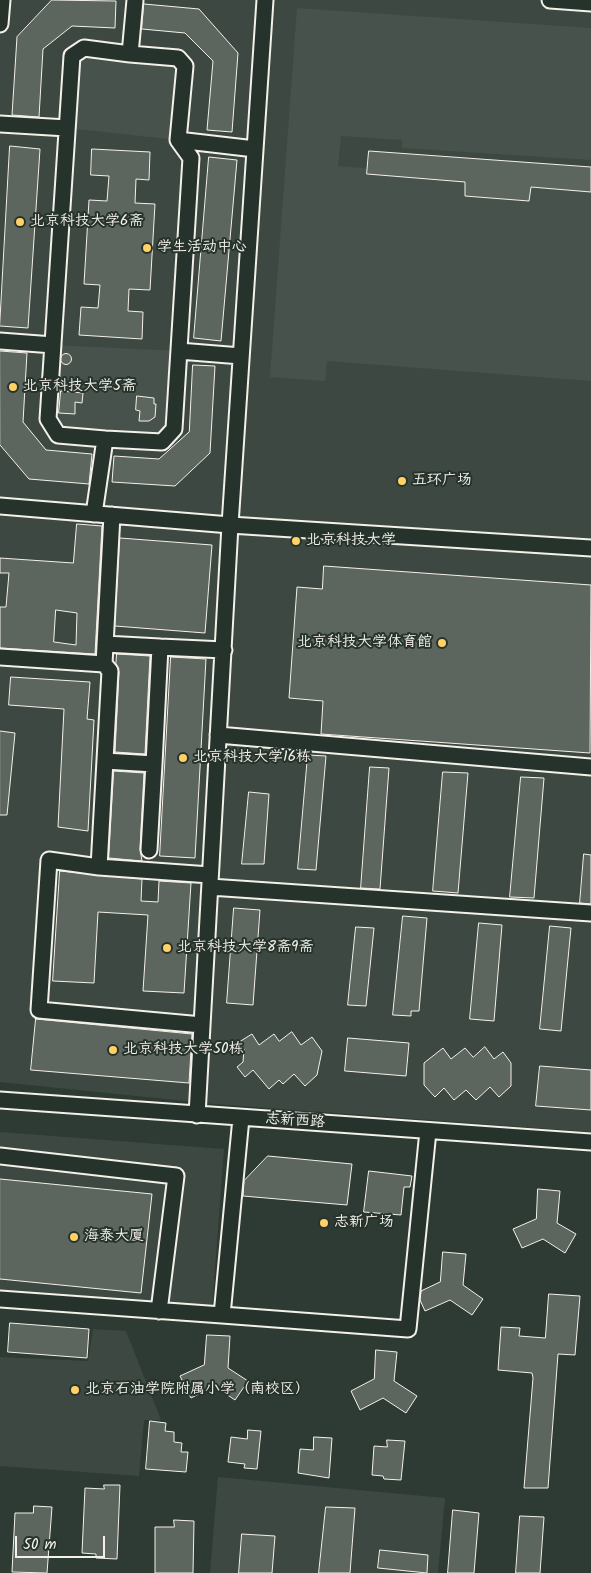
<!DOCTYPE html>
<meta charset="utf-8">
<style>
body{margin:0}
#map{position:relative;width:591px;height:1573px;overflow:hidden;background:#2e3b34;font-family:Kalam,sans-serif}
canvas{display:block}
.scale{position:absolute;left:15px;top:1536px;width:90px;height:22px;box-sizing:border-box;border:2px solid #f4f1e8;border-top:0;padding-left:6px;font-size:15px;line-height:18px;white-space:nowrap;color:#f4f1e8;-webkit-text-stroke:4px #26332d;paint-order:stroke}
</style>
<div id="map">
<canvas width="591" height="1573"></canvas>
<div class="scale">50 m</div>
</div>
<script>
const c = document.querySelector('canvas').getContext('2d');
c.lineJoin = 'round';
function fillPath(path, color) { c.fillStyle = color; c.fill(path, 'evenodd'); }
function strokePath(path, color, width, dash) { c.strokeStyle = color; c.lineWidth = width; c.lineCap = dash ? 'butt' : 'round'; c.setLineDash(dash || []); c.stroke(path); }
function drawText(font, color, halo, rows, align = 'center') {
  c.font = font + ' Kalam,"LXGW WenKai TC",sans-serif'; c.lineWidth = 4; c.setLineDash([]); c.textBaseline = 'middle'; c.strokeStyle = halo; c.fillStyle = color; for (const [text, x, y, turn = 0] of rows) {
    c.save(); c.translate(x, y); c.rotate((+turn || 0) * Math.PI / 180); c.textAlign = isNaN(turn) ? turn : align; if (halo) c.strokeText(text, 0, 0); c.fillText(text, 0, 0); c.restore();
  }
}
fillPath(new Path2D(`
 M0 0H591V1132L214 1104 0 1082Z
 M0 1132 224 1149 212 1309 0 1292Z
 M93 1329 126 1331 161 1420H144L139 1476 0 1466V1357L88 1361Z
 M218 1477 445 1498 438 1573H210Z`), '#3c4841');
fillPath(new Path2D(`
 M297 8 591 28V160L402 148V140L341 136 338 166 591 186V381L327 361 325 381 270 377Z
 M84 48 178 58V140L67 128 72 56Z
 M53 345 179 351 174 429 162 442 58 435 48 419Z`), '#48524c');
const building = new Path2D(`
 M52 0 116 1 115 28 72 26 43 49 39 117 12 115 17 37Z
 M144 4 199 9 238 53 232 132 207 130 213 61 185 33 142 29Z
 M10 146 40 149 28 328 0 326Z
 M92 149 150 152 149 180 136 179 135 203 155 204 150 290 129 289 128 311 143 312 142 339 79 335 81 307 98 308 100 285 84 284 89 200 107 201 109 176 91 175Z
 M369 151 591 167V192L531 187 529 201 465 196V182L367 174Z
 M209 157 237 160 221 341 194 338Z
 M0 351 27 353 23 422 46 450 92 454 89 484 29 479 0 445Z
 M60.5 359a5.5 5.5 0 1 1 11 0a5.5 5.5 0 1 1-11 0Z
 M193 365 215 366 210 453 175 486 112 482 114 456 159 459 189 432Z
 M61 391 83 393 82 403 75 402V414L59 413Z
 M137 396 154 398V404H156L155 417 149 421H139L140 411 136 410Z
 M77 524 102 526 95 654 0 648V607H6L9 573H0V558L73 563ZM56 610 77 613 76 645 54 642Z
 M120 538 212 545 205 633 115 626Z
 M324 566 591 585 590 753 321 734 323 701 289 698 297 587 322 589Z
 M117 654 150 656 145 754 115 752 119 672 116 664Z
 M171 657 206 659 195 858 160 856Z
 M11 677 90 682 87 719 94 720 88 831 58 827 64 709 9 705Z
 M0 731 15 733 7 815H0Z
 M308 755 326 756 316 870 298 869Z
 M370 767 389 768 380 889 361 888Z
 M114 771 144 773 140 849 142 861 109 858Z
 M443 772 468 773 458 893 433 891Z
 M521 777 544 778 534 898 510 897Z
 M249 792 269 794 264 864H242Z
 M584 854 591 855V904L580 903Z
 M60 871 142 879 141 901 158 902 159 881 191 883 184 993 143 991 148 915 98 912 94 983 53 981Z
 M234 908 260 910 253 1005 227 1003Z
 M403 916 427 918 419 1011H411V1016L393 1015Z
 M479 923 502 925 494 1021 470 1019Z
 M550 926 571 928 561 1031 540 1029Z
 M356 927 374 928 366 1006 348 1005Z
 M36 1019 192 1034 189 1083 31 1070Z
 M292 1032 301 1045 312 1037 322 1051 317 1075 305 1086 294 1074 283 1084 279 1080 269 1089 253 1070 245 1077 237 1067 243 1062 244 1049 239 1042 252 1034 259 1045 274 1034 279 1041Z
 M348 1038 409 1043 406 1076 345 1071Z
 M485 1047 494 1059 503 1052 511 1063V1086L499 1097 490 1087 476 1100 466 1090 454 1100 444 1088 435 1097 424 1085V1063L443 1048 451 1059 465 1048 473 1057Z
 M540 1066 591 1070V1110L536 1106Z
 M268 1156 352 1164 347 1205 243 1196 244 1181Z
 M369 1171 412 1176 410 1187H404L401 1215 364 1212Z
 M0 1179 152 1194 141 1293 0 1279Z
 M538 1189 560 1191 557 1223 576 1234 565 1253 543 1239 522 1248 513 1229 536 1219Z
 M443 1252 466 1254 463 1285 483 1299 472 1315 450 1300 425 1311 420 1300 421 1291 440 1282Z
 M549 1294 580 1296 575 1355 558 1354 548 1488H524L533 1378 532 1373 498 1370 501 1327 520 1328 519 1336 545 1338Z
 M10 1323 89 1329 87 1358 8 1352Z
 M207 1335 230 1336 228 1368 248 1381 235 1400 214 1386 191 1398 180 1376 204 1365Z
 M376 1350 397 1352 394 1381 417 1396 406 1413 383 1398 360 1410 351 1391 374 1379Z
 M150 1421 166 1423 165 1431 174 1432V1442L182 1443 181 1452H188L186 1472 146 1469Z
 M248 1430 261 1431 257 1469 244 1468 245 1464 228 1462 231 1437 247 1439Z
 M314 1437 332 1438 329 1478 298 1473 300 1449 313 1450Z
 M387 1440 405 1441 401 1480 384 1479 383 1476 372 1475 374 1446 387 1447Z
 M104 1485H120L117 1559 96 1558V1554L82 1553 85 1488 104 1489Z
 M34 1506 52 1507 47 1573 12 1572 15 1513H33Z
 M326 1507 355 1508 350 1573H319Z
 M453 1510 479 1513 474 1573H448Z
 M520 1516 544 1517 540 1573H516Z
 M174 1520 194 1521 193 1573H155V1527H174Z
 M242 1534 275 1536 272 1573H239Z
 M380 1550 428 1555 427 1573 378 1568Z`);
fillPath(building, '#5c655e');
strokePath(building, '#f4f1e8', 1);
const minor = new Path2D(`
 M550 0 591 3
 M0 24 2 0
 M0 124 67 128
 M178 140 255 149
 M0 341 53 345
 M179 351 241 356
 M105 439 58 435 48 419 72 56 84 48 130 54
 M0 506 230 525 591 548
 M94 514 105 439 162 442 174 429 191 158 178 140 185 66 178 58 130 54 135 0
 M112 515 104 664 110 671 99 867 210 875
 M105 644 160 647 154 764
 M160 647 224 650
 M0 657 104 664
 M218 735 591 767
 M105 761 154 764 149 850
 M99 867 49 860 39 1010 202 1025
 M210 887 591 913
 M0 1100 591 1142
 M197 1115 230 525 265 0
 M241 1118 222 1315 408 1329 428 1131
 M0 1156 176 1176 159 1311
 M0 1299 222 1315`);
strokePath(minor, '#f4f1e8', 19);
strokePath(minor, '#26332d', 15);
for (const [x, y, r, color] of [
 [20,222,5,"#ffd166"],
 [147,248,5,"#ffd166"],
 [13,387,5,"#ffd166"],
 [402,481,5,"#ffd166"],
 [296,541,5,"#ffd166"],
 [442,643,5,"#ffd166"],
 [183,758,5,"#ffd166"],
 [167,948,5,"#ffd166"],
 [113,1050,5,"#ffd166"],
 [324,1223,5,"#ffd166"],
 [74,1237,5,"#ffd166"],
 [75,1390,5,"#ffd166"]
]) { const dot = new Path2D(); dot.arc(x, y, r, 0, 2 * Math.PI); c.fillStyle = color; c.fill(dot); strokePath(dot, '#26332d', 2); }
drawText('15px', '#f4f1e8', '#26332d', [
 ["北京科技大学6斋",30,222],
 ["学生活动中心",157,248],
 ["北京科技大学5斋",23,387],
 ["五环广场",412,481],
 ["北京科技大学",306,541],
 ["北京科技大学体育館",432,643,"right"],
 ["北京科技大学16栋",193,758],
 ["北京科技大学8斋9斋",177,948],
 ["北京科技大学50栋",123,1050],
 ["志新广场",334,1223],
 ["海泰大厦",84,1237],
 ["北京石油学院附属小学（南校区）",85,1390]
], 'left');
drawText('15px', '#f4f1e8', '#26332d', [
 ["志新西路",295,1122,4]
]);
</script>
